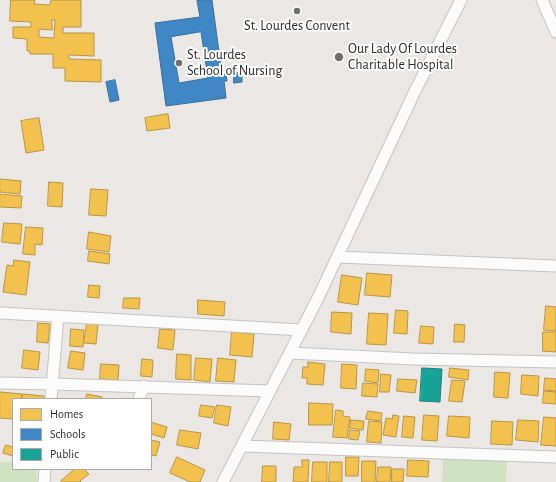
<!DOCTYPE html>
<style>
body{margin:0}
#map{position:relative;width:556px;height:482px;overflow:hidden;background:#eae7e4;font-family:"Alegreya Sans",sans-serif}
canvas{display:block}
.legend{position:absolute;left:12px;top:398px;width:140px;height:72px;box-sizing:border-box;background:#fff;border:1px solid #ababab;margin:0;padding:5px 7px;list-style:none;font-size:12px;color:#2d2d2d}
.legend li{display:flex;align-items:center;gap:8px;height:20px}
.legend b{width:20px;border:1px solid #ababab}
</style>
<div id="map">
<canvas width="556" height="482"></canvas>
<ul class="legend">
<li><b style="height:11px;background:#f2c14e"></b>Homes</li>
<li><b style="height:11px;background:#3f88c5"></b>Schools</li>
<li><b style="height:11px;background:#17a398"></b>Public</li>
</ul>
</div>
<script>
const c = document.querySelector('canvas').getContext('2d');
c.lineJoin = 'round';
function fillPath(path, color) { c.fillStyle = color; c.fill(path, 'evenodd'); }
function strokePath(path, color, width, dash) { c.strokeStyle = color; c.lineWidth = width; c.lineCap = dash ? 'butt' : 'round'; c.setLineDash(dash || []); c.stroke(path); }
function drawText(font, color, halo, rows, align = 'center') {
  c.font = font + ' "Alegreya Sans",sans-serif'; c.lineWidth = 4; c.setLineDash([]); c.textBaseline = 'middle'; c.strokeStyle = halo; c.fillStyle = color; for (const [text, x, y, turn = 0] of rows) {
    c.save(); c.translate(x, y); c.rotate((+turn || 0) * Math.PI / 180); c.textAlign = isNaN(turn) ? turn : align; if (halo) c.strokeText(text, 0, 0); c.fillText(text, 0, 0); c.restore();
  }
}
fillPath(new Path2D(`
 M443 453 507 455 506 482H442Z
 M0 462H13V469H37V482H0Z`), '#cfe2c1');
const homes = new Path2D(`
 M11 0H35L34 4 50 5 51 0H81V27H63V33H94V56L69 55V59L101 60V82L65 81V68H53V54H30V51H27V39L13 38V27H31V22L10 21ZM52 20H55L54 38 39 37V29L52 30Z
 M168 114 170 128 147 131 145 118Z
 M39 118 44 150 26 153 21 121Z
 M0 179 21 181 20 194 0 192Z
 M49 182 63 183 62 207 48 206Z
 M91 189 108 190 106 216 89 215Z
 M0 194 22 196 21 208 0 207Z
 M4 223 22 224 20 244 2 242Z
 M26 227 43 228 42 245 35 244V255L23 254Z
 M89 232 111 236 109 252 87 249Z
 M89 251 110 254 109 264 88 261Z
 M14 260 30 262 26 295 3 292 7 265 13 266Z
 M367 273 392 275 390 297 365 295Z
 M342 275 362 278 358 305 338 302Z
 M89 285 100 286 99 298 88 297Z
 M124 298H140L139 309 123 308Z
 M198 300 225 302 224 316 198 314Z
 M546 306 556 307V331L544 330Z
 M396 310 408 311 407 334 394 333Z
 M332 312 352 313 351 334 331 332Z
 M369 313 388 314 386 345 367 344Z
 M38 323 50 324 48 343 37 342Z
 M87 323 98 324 96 344 84 343Z
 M455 324 465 325 464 342H454Z
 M421 326 434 327 433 344 419 343Z
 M71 329 84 330 83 347 70 346Z
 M160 329 175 330 173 350 158 348Z
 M232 332 254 334 252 357 230 355Z
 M543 332H556V352L543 351Z
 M24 350 40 352 38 370 22 368Z
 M71 351 85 353 83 370 68 368Z
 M177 354 191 355V380L176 379Z
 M196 358 212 359 210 382 194 380Z
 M218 358 236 360 234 382 216 381Z
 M142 359 153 360 152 377 141 376Z
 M308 362 325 364 323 385 307 384V378H302L303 367H308Z
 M101 364 119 365 118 380 100 379Z
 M342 364 357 365 356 389 341 388Z
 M450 368 469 370 468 380 449 377Z
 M366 369 379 370 378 383 365 381Z
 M495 372 510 373 508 398 494 397Z
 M381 374 391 375 389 392H380Z
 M522 375 539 376 538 396 521 394Z
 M545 378 556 379V391L544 390Z
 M398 379 417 380 415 393 397 391Z
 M452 380 465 381 462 402 449 401Z
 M363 383 378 384 377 397 362 396Z
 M544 391 556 392V404L543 403Z
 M0 392 22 394 21 399H13V419L0 418Z
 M23 394 44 396V399H22Z
 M87 394 102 397V399H86Z
 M309 403 333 404 332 425H309Z
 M201 405 215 407 212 418 199 416Z
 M217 405 231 407 228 426 214 423Z
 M336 410 343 411V416L350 417 347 438 333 437Z
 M368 411 382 413 381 421 366 419Z
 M393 415 399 416 396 437 383 435 386 418 392 419Z
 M424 415 439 416 437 441 422 440Z
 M404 416 415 417 413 438 402 437Z
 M449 416 470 417 469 438 447 436Z
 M544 417 556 418V446L541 445Z
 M351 420 364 421 363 430 350 428Z
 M518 420 539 421 538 442 516 440Z
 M369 421 382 422 381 443 367 442Z
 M492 421 513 422 512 445 491 444Z
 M151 422 167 427 164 438 151 434Z
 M274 422 291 424 289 440 273 439Z
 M180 430 201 433 198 449 177 445Z
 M350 430 360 431 358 440 349 439Z
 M151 440 160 442 156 456 151 455Z
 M6 445 13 447V456L3 453Z
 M177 457 205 470 200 482H190L170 473Z
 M346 457H359L358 476H346Z
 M302 460H309L308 482H293L294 467H302Z
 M408 460 429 461 428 477 407 476Z
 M362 461H376L375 482H362Z
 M313 462H327V482H312Z
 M330 462H342V482H329Z
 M263 466H276V482H262Z
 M378 467H391L390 482H377Z
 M75 469H84L89 474 80 481 81 482H61V481Z
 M392 469H404L403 482H392Z`);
fillPath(homes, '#f2c14e');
strokePath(homes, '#b79544', 1);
const schools = new Path2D(`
 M208 0H212L222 74 226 73 227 81H224L226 98 166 106 155 23 200 17 197 1ZM201 32 208 78 179 83 171 37Z
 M234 73H242V82L234 83Z
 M115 80 119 100 110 102 106 82Z`);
fillPath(schools, '#3f88c5');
strokePath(schools, '#3a6d97', 1);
const public = new Path2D(`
 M422 368 442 369 440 402 420 401Z`);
fillPath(public, '#17a398');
strokePath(public, '#1e8078', 1);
const minor = new Path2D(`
 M542 0 556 32
 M338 257 556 266
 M0 313 302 330
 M290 353 413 359 556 362
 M0 383 53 384 270 391
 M51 399 58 316
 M139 399 144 386
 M242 446 556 457
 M44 482 45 469
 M223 482 318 298 415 91 461 0`);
strokePath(minor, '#c4c4c4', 13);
strokePath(minor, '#fcfbfb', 11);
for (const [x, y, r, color] of [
 [297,11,4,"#6f6e6d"],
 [339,57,5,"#6f6e6d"],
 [179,63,4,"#6f6e6d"]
]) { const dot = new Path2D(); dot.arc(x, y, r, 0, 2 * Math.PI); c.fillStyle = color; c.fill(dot); strokePath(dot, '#fff', 1.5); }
drawText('14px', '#2d2d2d', '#fff', [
 ["St. Lourdes Convent",297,26,"center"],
 ["Our Lady Of Lourdes",348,49],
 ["Charitable Hospital",348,65],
 ["St. Lourdes",187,55],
 ["School of Nursing",187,71]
], 'left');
</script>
